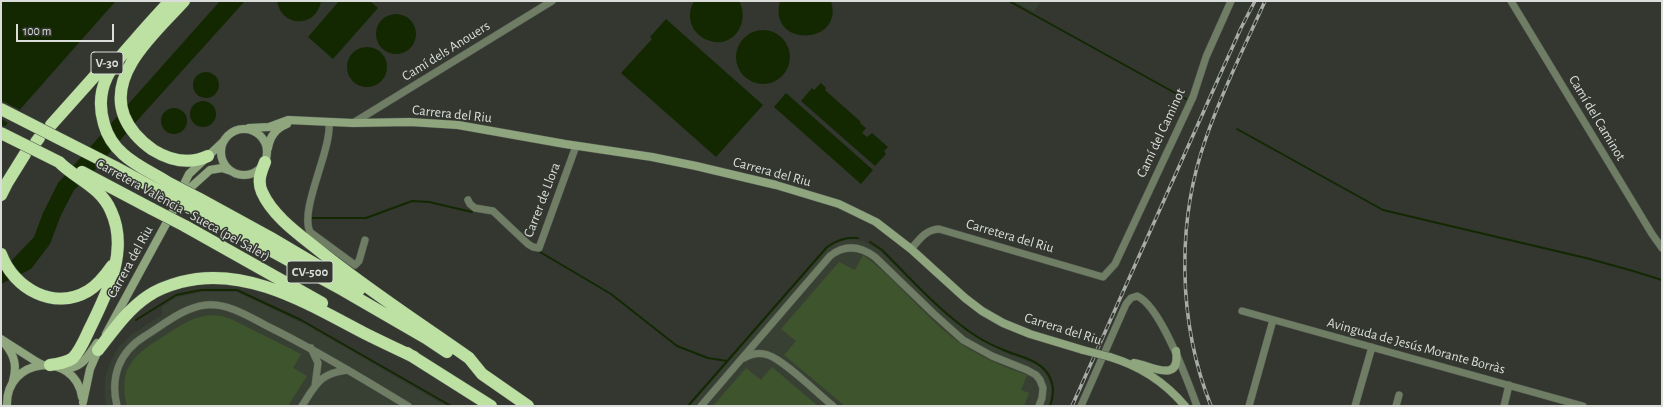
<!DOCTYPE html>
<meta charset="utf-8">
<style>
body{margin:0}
#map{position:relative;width:1663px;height:407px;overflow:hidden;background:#333730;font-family:"Alegreya Sans",sans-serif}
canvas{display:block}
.frame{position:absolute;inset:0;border:2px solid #daddd9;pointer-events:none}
.scale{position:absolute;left:16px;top:24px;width:98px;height:18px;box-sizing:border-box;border:2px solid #daddd9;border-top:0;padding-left:5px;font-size:12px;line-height:14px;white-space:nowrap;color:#daddd9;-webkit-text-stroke:3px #333730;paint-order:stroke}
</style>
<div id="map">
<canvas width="1663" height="407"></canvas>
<div class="frame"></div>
<div class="scale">100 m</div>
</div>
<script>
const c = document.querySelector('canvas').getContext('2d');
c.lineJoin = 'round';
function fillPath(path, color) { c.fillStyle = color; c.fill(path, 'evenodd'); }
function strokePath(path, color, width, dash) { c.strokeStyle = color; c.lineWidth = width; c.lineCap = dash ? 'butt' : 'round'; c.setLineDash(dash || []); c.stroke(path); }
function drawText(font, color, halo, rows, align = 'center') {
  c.font = font + ' "Alegreya Sans",sans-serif'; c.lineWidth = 3; c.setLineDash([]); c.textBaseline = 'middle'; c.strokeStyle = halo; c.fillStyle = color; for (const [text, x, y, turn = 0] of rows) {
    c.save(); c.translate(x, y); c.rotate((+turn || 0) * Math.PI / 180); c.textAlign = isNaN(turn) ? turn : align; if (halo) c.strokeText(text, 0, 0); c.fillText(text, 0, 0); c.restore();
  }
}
fillPath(new Path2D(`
 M1013 1H1041L1034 12Z
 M849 239 863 241 879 250 951 318 976 337 1004 352 1032 363 1040 367 1047 376 1051 386V397L1048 406H690L827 249 838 242Z
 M203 292H237L308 326 446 406H107L105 398V379L110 363 118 348 132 334 162 315V307L177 297Z`), '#384033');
fillPath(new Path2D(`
 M863 255C892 276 915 305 941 328 966 351 995 364 1027 375L1021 390 1029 393 1024 406H845L784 355 796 341 781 329 839 262 855 270Z
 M212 315 222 316 231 319 301 354 293 368 307 376 288 406H127C117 365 136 354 167 334 181 325 194 316 212 315Z
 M772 367 818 406H713L746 368 761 380Z`), '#3e542c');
fillPath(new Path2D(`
 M1 1H116L1 131Z
 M220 1H245L135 123 94 171 74 190 61 215 50 244 31 269 1 284V265L12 260 34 237 43 213 58 183Z
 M277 1H321C317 28 281 28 277 1Z
 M339 1H370L378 8 333 59 308 37Z
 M694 1H739C743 8 744 17 741 25 728 60 675 36 694 1Z
 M780 1H831C845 46 767 48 780 1Z
 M376 34a20 20 0 1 1 40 0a20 20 0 1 1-40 0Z
 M666 19 763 105 716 157 621 73 652 39 650 37Z
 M736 57a27 27 0 1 1 54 0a27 27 0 1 1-54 0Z
 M347 67a20 20 0 1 1 40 0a20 20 0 1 1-40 0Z
 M193 85a13 13 0 1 1 26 0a13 13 0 1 1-26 0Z
 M821 83 826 88 825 90 861 122 860 123 866 128 862 133 867 137 872 133 888 147 884 151 886 154 875 166 801 101 812 88 814 90Z
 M786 93 873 170 861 184 774 107Z
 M190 114a13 13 0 1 1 26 0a13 13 0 1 1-26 0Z
 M161 121a13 13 0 1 1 26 0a13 13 0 1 1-26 0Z`), '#132800');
fillPath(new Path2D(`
 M116 1H118L117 2 1 133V125L5 126 8 123 1 119V100L20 110Z`), '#333730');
strokePath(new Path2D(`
 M1009 1 1186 99
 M1237 129 1383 210 1590 259 1633 271 1662 280
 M311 218H366L412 201 429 202 472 212
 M870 242 882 250C910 278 943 315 976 336 985 342 996 347 1006 351 1018 356 1034 359 1044 369 1054 379 1055 393 1050 406
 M540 252 611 294 677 346 708 358 727 361
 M136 320 176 295 201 290H237L301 320 451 406
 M688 406 827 247C837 240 846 237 858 238`), '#132800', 2);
const street = new Path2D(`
 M1511 1 1652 234 1662 248
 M329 122C332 150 299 209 310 232L355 265 359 261 365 240
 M353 123 552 1
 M468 200 470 204 475 208 493 211 528 244 533 247 539 248 576 146
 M911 249C920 239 925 230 939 229L1103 277 1115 264 1193 97 1206 57 1231 1
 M1242 311 1583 406
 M311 348 318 363 315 386
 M744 358C751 354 760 352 768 355 784 360 818 394 833 406
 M117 406C110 377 119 352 145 336 163 325 184 307 206 305 230 303 251 318 271 328 318 351 363 379 408 406
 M302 406C316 384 320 373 348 370
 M701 406 830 256C845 244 860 246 875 257L934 314 963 340 992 356 1027 370 1036 375 1040 380 1043 388 1042 398 1039 406
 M1081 406 1126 304 1131 298 1137 296C1161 306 1188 382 1197 406
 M1249 406 1273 320
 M1355 406 1372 347
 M1396 406 1399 395
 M1504 406 1509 385`);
const secondary = new Path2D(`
 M249 128 269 127 288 120 353 123 410 122 458 125 565 144 652 157 696 166 776 185 839 204 876 222 911 249 965 298 982 311 1003 323 1030 334 1083 350
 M221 152a23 23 0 1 1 46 0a23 23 0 1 1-46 0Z
 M268 148C270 136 276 128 287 124
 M179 194 189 174 223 142
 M106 334 173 211 190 188 210 170 222 168 231 171
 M1 339 37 362 43 365
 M5 344C15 356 17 366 13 381
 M1110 357C1140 366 1164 381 1185 406
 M1134 363C1150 365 1181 385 1176 351
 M60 368C80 371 87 358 97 343
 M83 402 90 369 100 346
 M7 406C5 357 75 350 82 397`);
const highway = new Path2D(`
 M184 1C158 30 107 72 124 116 130 131 140 141 153 150 171 161 189 165 208 156
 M51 125 110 59
 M36 142 39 138
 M265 162C261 172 257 181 262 192 272 215 297 233 316 248 365 288 418 322 469 358L482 374 528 406
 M115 167 161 192
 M82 172 152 209
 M167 182C153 173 136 166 123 154 114 146 107 135 104 124 93 87 112 65 135 40 146 27 158 14 170 1
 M1 195 7 183 25 154
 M198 198 271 238 359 290
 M193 208 343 290 426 338 447 352
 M185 226 322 303
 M1 254C14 289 54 311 88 291 98 285 105 276 112 266
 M98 350C113 331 127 310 148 296 158 289 170 285 181 282 246 265 308 304 364 333 380 341 397 349 414 357
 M407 353 491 406
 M50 365C58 364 66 363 73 358 81 350 86 336 91 326 108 291 129 250 111 211 101 187 76 179 59 162`);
strokePath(street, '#51554e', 8);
strokePath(secondary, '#51554e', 9);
strokePath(highway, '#51554e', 13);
strokePath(street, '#6f7d64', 7);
strokePath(secondary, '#8ea57e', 8);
strokePath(highway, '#bde1a3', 12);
const rail = new Path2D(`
 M1072 406 1241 28 1255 1
 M1211 406C1178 323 1176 222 1206 138 1222 91 1245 46 1265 1`);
strokePath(rail, '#a8aca7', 3.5);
strokePath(rail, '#333730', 2, [6]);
const secondaryBridge = new Path2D(`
 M1083 350 1110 357`);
const highwayBridge = new Path2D(`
 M1 109 115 167
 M1 133 59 162
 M167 182 198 198
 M161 192 193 208
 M152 209 185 226`);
strokePath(secondaryBridge, '#51554e', 9, []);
strokePath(highwayBridge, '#51554e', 13, []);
strokePath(secondaryBridge, '#8ea57e', 8);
strokePath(highwayBridge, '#bde1a3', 12);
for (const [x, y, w] of [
 [107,63,32],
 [310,272,46]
]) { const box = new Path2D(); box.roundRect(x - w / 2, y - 11, w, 22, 3); c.fillStyle = '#333730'; c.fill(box); strokePath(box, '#daddd9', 1); }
drawText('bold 13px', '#daddd9', null, [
 ["V-30",107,63],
 ["CV-500",310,272]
]);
drawText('14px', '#daddd9', '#333730', [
 ["Camí dels Anouers",446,51,-32],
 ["Carrera del Riu",452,114,6],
 ["Camí del Caminot",1597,118,59],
 ["Camí del Caminot",1161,133,-65],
 ["Carrera del Riu",772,172,15],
 ["Carrer de Llora",542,200,-69],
 ["Carretera València - Sueca (pel Saler)",183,210,29],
 ["Carretera del Riu",1010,236,16],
 ["Carrera del Riu",130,262,-61],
 ["Carrera del Riu",1063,329,17],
 ["Avinguda de Jesús Morante Borràs",1416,346,15]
]);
</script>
